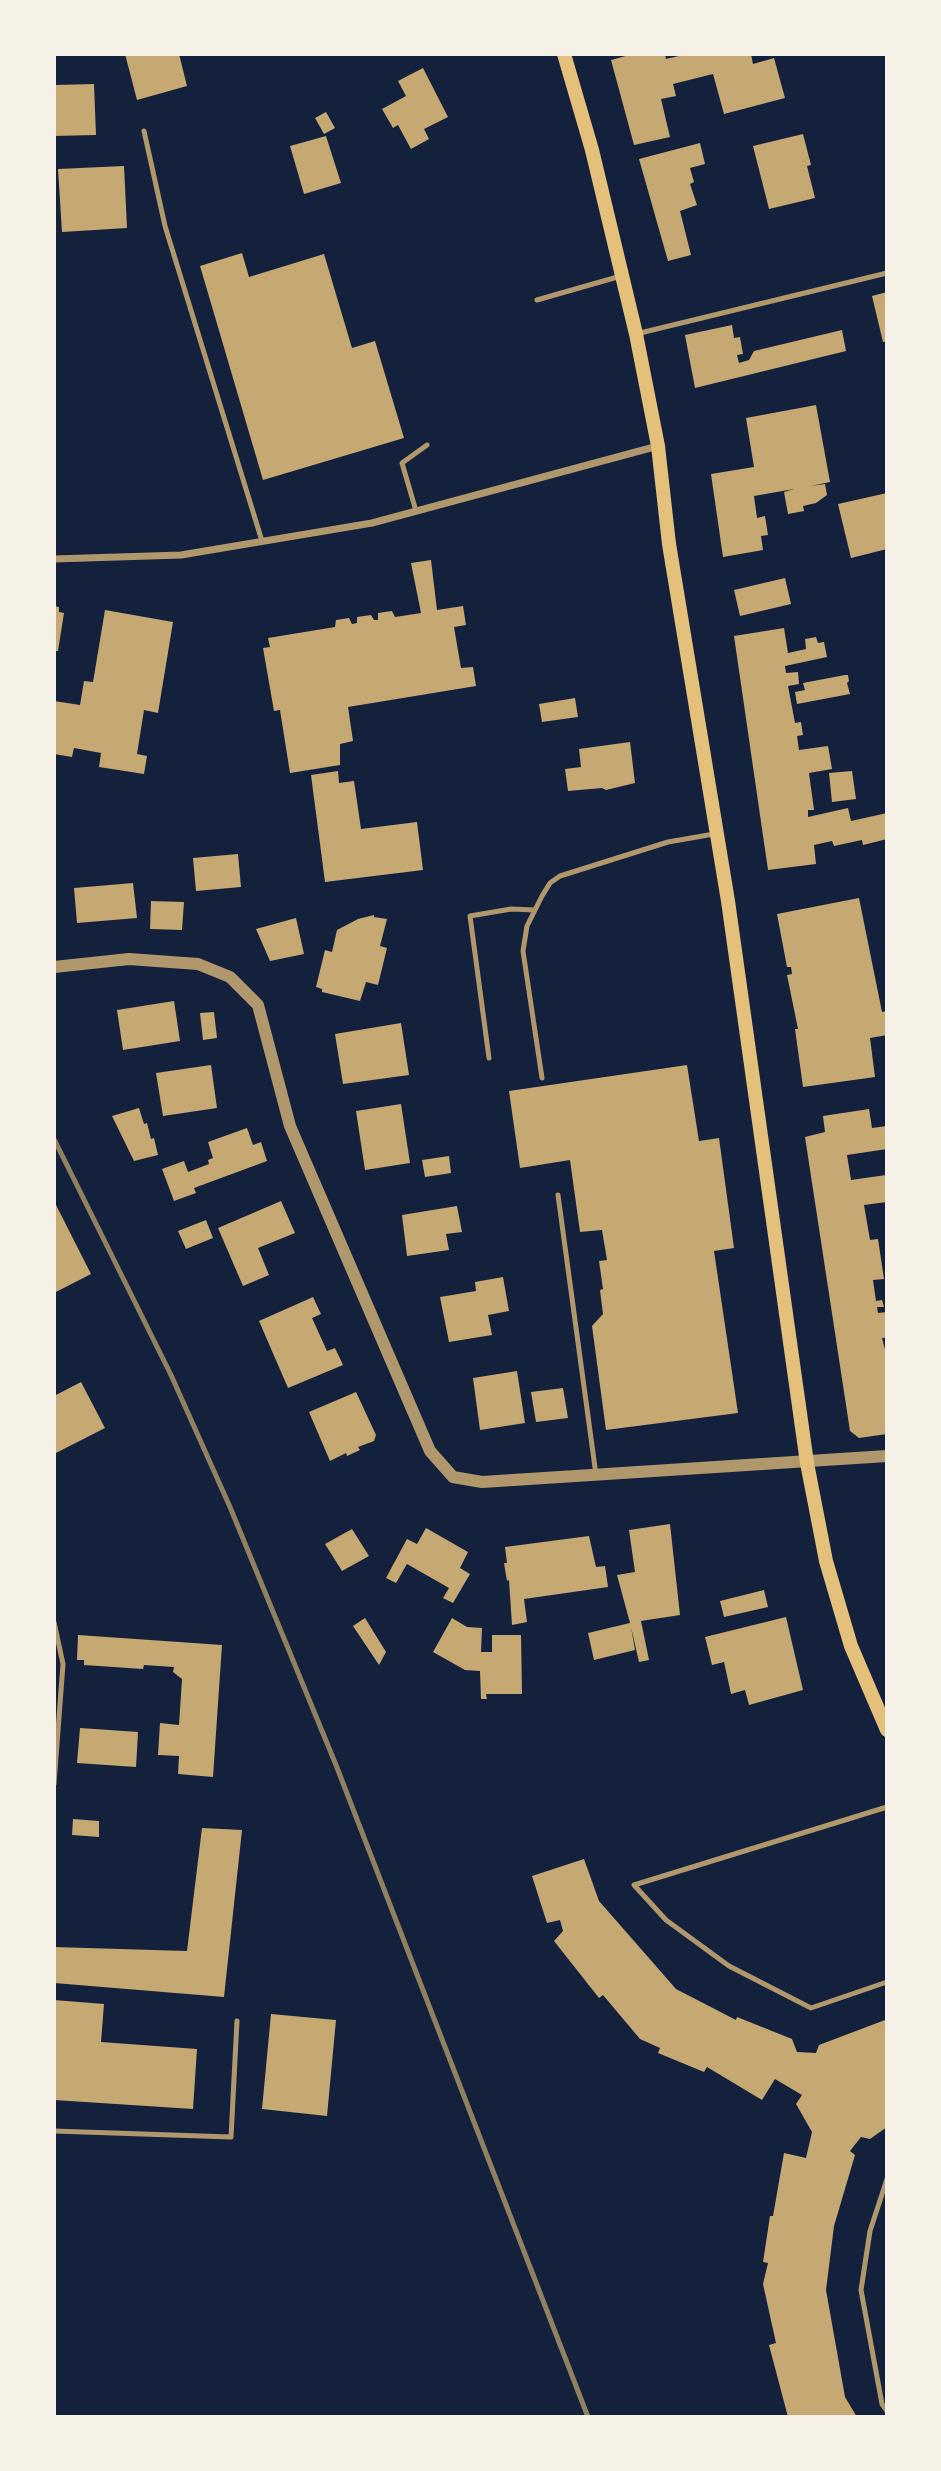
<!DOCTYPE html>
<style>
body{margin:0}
#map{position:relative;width:941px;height:2471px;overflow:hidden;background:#14213d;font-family:"PT Sans",sans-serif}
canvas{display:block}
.frame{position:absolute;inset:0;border:56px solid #f6f1e7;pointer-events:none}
</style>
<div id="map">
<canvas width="941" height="2471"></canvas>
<div class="frame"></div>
</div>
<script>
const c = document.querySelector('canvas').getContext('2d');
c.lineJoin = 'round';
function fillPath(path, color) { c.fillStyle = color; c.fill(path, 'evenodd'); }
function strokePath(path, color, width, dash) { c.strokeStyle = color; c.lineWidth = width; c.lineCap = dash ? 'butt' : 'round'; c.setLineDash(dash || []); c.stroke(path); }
fillPath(new Path2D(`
 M125 54H179L187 86 137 100Z
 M633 54H665L666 59 687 54H751L753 64 774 58 785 98 724 114 713 74 673 84 676 96 661 99 670 137 634 145 611 60Z
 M423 68 448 117 424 129 429 139 411 149 398 125 393 128 382 109 406 96 398 81Z
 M94 84 96 135 54 136V85Z
 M326 112 335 128 324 134 315 118Z
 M803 134 811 165 807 166 815 198 769 209 753 146Z
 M326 136 341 183 304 194 290 146Z
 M700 143 705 164 690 168 694 182 690 184 697 205 680 211 691 255 668 261 639 159Z
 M124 166 127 228 62 232 58 169Z
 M242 253 249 277 324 254 352 348 375 341 404 438 263 480 200 266Z
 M887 292V341L883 342 872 296Z
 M732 325 734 338 740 337 743 354 737 355 739 363 749 360 754 351 842 330 846 351 695 388 685 335Z
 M816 405 830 482 811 486 825 484 827 495 816 503 803 506 804 511 788 514 784 492 794 489 754 496 757 518 765 516 768 535 761 536 763 550 723 557 711 474 754 467 746 418Z
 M887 493V549L851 558 838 504Z
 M431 560 437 610 463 606 466 625 454 627 461 668 473 667 476 686 348 707 353 741 340 744V765L290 773 280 710 274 711 263 648 270 647 268 638 335 627 336 620 349 618 352 624 357 623V617L371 615 374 620H378V613L392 611 395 617 421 613 411 563Z
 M785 578 791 604 740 616 734 590Z
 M54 606 59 607V612L64 613 58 651H54Z
 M105 610 173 622 158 713 144 710 137 754 147 756 144 774 99 767 101 753 74 748 72 757 54 754V701L80 705 84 681 93 682Z
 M784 628 788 653 806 649 805 639 816 637 818 643 824 642 827 657 785 666 786 673 798 672 799 684 788 686 795 723 801 722 803 735 797 736 799 750 828 746 832 769 809 773 814 810H808V817L848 808 851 821 887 813V839L863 845 862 840 834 846 832 841 814 845 816 864 768 870 734 636Z
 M845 675H848L849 681 847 683 850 694 797 704 795 692 805 690 803 683Z
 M575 698 578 717 542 722 539 704Z
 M630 742 635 783 606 790 602 788 568 791 565 769 581 767 579 749Z
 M338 771 339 783 354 781 361 829 417 822 423 870 325 882 311 775Z
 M852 771 856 799 832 802 829 773Z
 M238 854 241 887 196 891 193 858Z
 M133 883 137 918 77 923 74 888Z
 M859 898 882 1012 887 1011V1035L870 1038 875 1077 803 1087 795 1029H798L787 975 792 974 791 967H787L777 914Z
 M151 901 184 902 182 930 150 929Z
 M374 915V917L387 919 380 946 387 948 378 985 366 982 360 1001 322 992V989L316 987 325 950 332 952 337 930 358 919Z
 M296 918 304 954 270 961 256 929Z
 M174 1001 180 1041 123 1050 117 1010Z
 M214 1012 217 1038 203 1040 200 1013Z
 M401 1023 409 1075 343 1084 335 1034Z
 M211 1065 217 1108 163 1116 156 1073Z
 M687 1065 699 1141 719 1138 734 1248 714 1251 738 1413 606 1430 592 1326 603 1314 600 1290 603 1289 599 1261 607 1260 602 1230 580 1232 570 1160 520 1168 509 1091Z
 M401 1104 410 1163 365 1170 356 1111Z
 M139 1108 144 1124 147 1123 151 1139 154 1138 158 1155 134 1161 112 1116Z
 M869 1109 872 1128 887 1126V1149L847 1155 851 1180 886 1175 887 1182V1202L864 1205 870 1240 878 1239 884 1279 873 1280 876 1301 882 1300 884 1307H877L878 1313 887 1312V1338H882L887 1357V1434L859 1438 850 1431 805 1137 825 1132 823 1116Z
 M247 1128 253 1145 261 1142 267 1161 194 1188 196 1193 174 1201 162 1169 184 1161 188 1172 209 1164 208 1160 213 1158 208 1142Z
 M449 1156 451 1173 425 1177 422 1160Z
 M54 1201 91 1274 54 1293Z
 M281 1201 295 1233 258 1248 269 1275 243 1286 218 1228Z
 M457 1206 462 1232 446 1234 449 1250 407 1256 402 1215Z
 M206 1220 213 1238 186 1249 178 1231Z
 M503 1277 509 1311 488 1315 492 1335 449 1342 440 1297 476 1291 475 1282Z
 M313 1297 321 1314 312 1318 327 1351 335 1348 343 1365 288 1388 259 1321Z
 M517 1371 525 1423 480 1430 473 1378Z
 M81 1382 105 1428 54 1454V1396Z
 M563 1388 568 1418 536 1422 531 1392Z
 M356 1392 376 1435 374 1441 358 1447 360 1450 347 1456 346 1453 330 1461 309 1412Z
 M670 1524 680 1615 641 1621 649 1660 639 1662 631 1627 635 1650 594 1660 588 1633 630 1623 617 1575 635 1572 629 1530Z
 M426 1528 468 1552 460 1568 470 1574 453 1603 443 1598 449 1588 407 1564 396 1583 386 1578 407 1539 417 1544Z
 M352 1529 369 1556 342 1571 325 1544Z
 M589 1536 596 1567 605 1566 608 1587 524 1599 527 1622 512 1625 509 1580 507 1581 504 1563H507L505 1547Z
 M764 1590 768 1607 724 1617 720 1601Z
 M786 1617 803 1690 749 1705 745 1690 731 1694 724 1662 712 1665 705 1637Z
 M365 1618 386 1652 379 1665 353 1626Z
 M452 1618 467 1627 482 1628 481 1652H492V1635H521L522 1694H486L487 1699H481L480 1671 465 1670 433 1652Z
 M78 1635 222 1645 213 1777 178 1774 179 1756 158 1755 160 1723 179 1725 182 1679 173 1672 174 1667 144 1665 143 1669 84 1665V1660H77Z
 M80 1728 138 1732 136 1767 77 1763Z
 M73 1819 99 1821V1837L72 1835Z
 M202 1828 242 1830 224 1997 54 1983V1947L187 1951Z
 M584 1859 599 1901 676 1989 736 2020 737 2017 792 2039 797 2052 816 2053 819 2045 885 2020 887 2127 870 2139 861 2137 850 2151 855 2155 834 2226 826 2290 845 2397 857 2417H788L769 2345 776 2343 763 2284 768 2263 763 2262 770 2216H773L784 2153 806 2158 812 2132 796 2104 802 2095 775 2079 762 2100 707 2067 704 2072 658 2053 660 2048 640 2039 603 1995 599 1998 554 1941 563 1931 560 1920 547 1923 532 1876Z
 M54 2000 104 2004 101 2042 197 2049 193 2109 54 2100Z
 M271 2014 336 2020 327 2116 262 2109Z`), '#c6a872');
strokePath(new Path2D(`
 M144 131 165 226 262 541
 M537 300 621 276
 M636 334 887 273
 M416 511 402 463 427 445
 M489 1058 470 916 511 909 535 910
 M542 1078 523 951 527 926 542 896 550 883 560 876 668 842 714 834
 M558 1195 596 1475
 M54 1622 63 1664 54 1784
 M887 1807 634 1885 666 1920 729 1966 811 2008 887 1982
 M54 2131 231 2137 237 2021
 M887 2179 870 2231 861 2290 882 2404 887 2411`), '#b1986c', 5);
strokePath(new Path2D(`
 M54 559 181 555 372 523 658 446`), '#b1986c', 7);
strokePath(new Path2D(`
 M54 967 129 959 198 964 230 977 258 1005 290 1126 430 1451 453 1477 482 1482 887 1456`), '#b1986c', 12);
strokePath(new Path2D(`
 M564 54 592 150 636 334 658 446 669 544 728 901 807 1463 826 1561 851 1646 887 1730`), '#e5c07b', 14);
strokePath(new Path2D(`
 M54 1139 171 1375 230 1507 336 1765 588 2417`), '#918062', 5);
</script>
